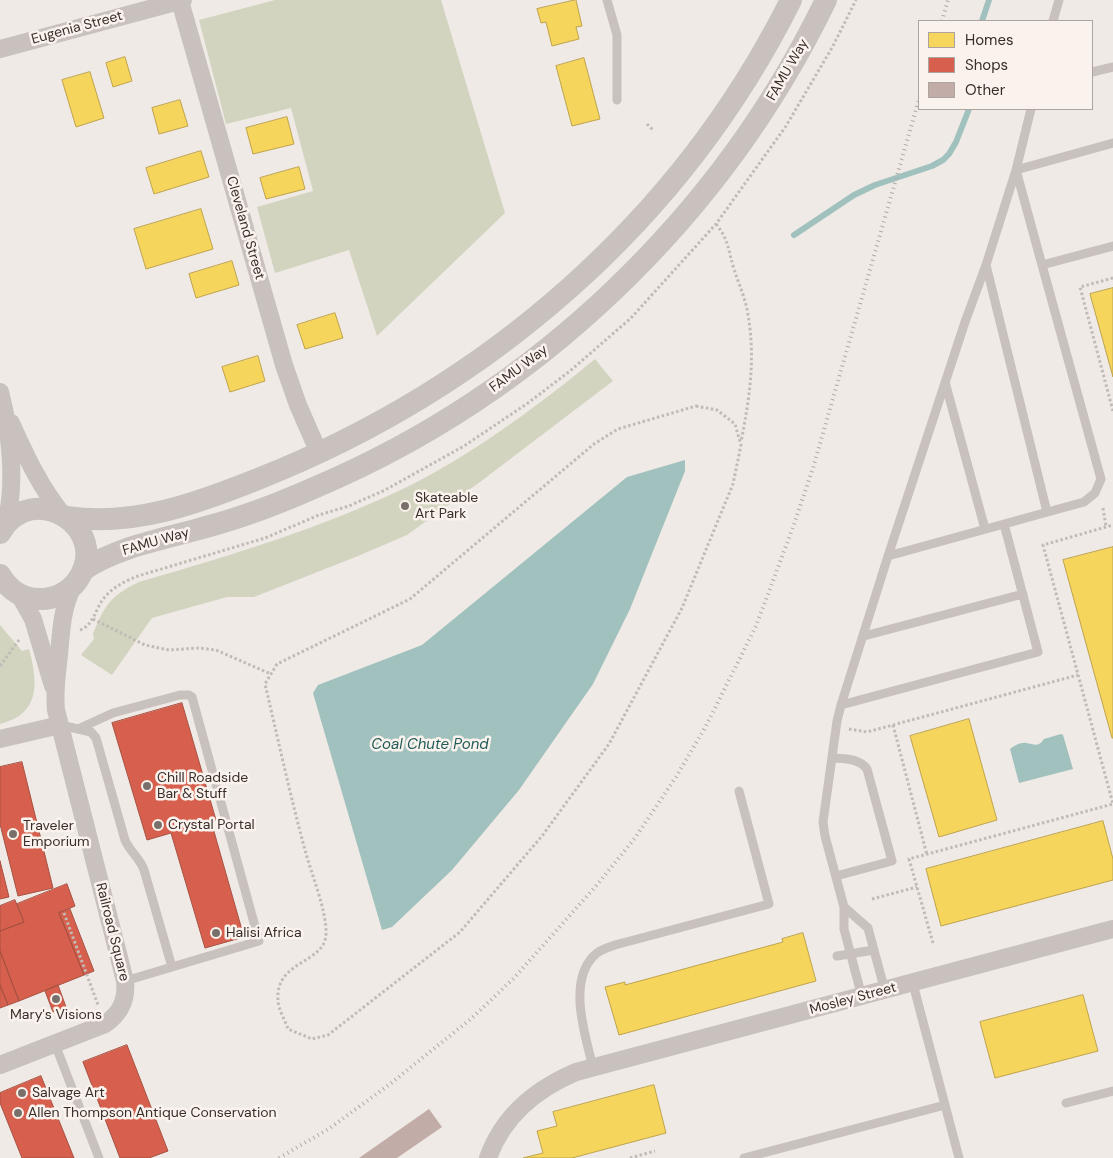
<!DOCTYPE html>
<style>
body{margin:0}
#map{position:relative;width:1113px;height:1158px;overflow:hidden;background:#efeae5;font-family:"DM Sans",sans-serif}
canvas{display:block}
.legend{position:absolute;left:918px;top:20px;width:175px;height:90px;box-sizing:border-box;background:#faf3ed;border:1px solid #ada49f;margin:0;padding:6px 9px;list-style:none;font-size:15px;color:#3a2e2b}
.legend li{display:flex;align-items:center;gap:10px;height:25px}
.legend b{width:25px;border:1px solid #ada49f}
</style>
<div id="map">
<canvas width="1113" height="1158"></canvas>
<ul class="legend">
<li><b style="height:14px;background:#f6d55c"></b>Homes</li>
<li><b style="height:14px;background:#d6604d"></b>Shops</li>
<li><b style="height:14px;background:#c2aca7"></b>Other</li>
</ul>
</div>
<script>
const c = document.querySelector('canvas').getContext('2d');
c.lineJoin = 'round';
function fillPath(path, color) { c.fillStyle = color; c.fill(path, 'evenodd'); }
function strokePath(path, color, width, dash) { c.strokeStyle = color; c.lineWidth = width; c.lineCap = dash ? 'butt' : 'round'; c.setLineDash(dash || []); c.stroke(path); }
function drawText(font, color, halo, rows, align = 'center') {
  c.font = font + ' "DM Sans",sans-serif'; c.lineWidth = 5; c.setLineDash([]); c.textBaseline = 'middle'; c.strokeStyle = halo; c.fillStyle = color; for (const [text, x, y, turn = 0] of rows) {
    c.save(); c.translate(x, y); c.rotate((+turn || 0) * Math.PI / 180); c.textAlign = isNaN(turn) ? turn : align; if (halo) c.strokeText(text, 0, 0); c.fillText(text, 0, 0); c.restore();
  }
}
fillPath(new Path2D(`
 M275 0H441L505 213 377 336 349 250 275 273 257 207 313 191 291 108 226 124 199 20Z
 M595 359 613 381 480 482 407 535 358 556 254 597H227L152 618 112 675 81 655 94 639 93 634C104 606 111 595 139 582 229 556 322 528 407 487 473 454 538 406 595 359Z
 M0 625 22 651 29 649C38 682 41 714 0 724Z`), '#d2d4bf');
fillPath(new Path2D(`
 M685 460V471L630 609 593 684 519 790 452 870 392 927 382 930 313 693 318 685 422 645 627 477Z
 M1061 734 1063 735 1073 769 1019 783 1010 749C1014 746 1021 742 1026 743 1034 744 1038 748 1044 739Z`), '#a1c1be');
const homes = new Path2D(`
 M576 0 582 26 576 27 579 39 552 46 546 22 541 23 537 9Z
 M125 57 132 81 113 87 106 63Z
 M584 58 600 119 572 126 556 66Z
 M90 72 104 118 76 127 62 80Z
 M180 100 188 126 159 134 152 108Z
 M287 117 294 144 253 154 246 128Z
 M201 151 209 177 154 194 146 168Z
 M299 167 305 189 266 199 260 178Z
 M201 209 213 249 146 269 134 229Z
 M232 261 239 285 196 298 189 274Z
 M1113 288V377L1090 294Z
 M335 313 343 338 305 349 297 325Z
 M258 356 265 381 230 392 222 367Z
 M1113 547V738H1112L1063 560Z
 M969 719 997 820 939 837 910 736Z
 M1103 821 1113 859V880L941 926 926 869Z
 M803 933 816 981 619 1035 605 987 625 982V985L783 942 782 939Z
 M1083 995 1098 1051 995 1078 980 1022Z
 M654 1085 666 1133 572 1158H523L543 1153 537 1131 557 1126 553 1112Z`);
fillPath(homes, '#f6d55c');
strokePath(homes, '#bea34d', 1);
const shops = new Path2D(`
 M182 703 216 820 211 821 244 937 205 948 171 833 147 840 112 723Z
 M22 762 53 888 18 896 0 824V767Z
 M0 861 9 897 0 899Z
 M67 884 75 906 59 913 84 975 19 1001 0 951V931L24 922 17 904Z
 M15 900 24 922 0 931V906Z
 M70 909 94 971 84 975 59 913Z
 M0 951 19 1001 8 1005 0 985Z
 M0 985 8 1005 0 1008Z
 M58 985 66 1007 53 1012 45 991Z
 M127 1045 168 1151 149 1158H120L83 1062Z
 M41 1076 74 1158H22L0 1103V1093Z`);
fillPath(shops, '#d6604d');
strokePath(shops, '#a75143', 1);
strokePath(new Path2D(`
 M982 21 989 0
 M794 235 854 195 875 185 932 166 943 160 949 154 956 142 969 109`), '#a1c1be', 6);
fillPath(new Path2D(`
 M429 1109 442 1127 397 1158H359Z`), '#c2aca7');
strokePath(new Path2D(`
 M647 124 653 130
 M716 224C729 240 728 250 734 269 738 282 744 295 747 309 756 356 750 396 741 442
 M1113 278 1080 287 1113 411
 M696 406 717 410 735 424 741 445 733 484 682 608 609 744 542 836 460 932 328 1035 312 1039 288 1029C285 1020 278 1009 278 1000 275 960 325 964 326 934 327 911 311 873 305 850 290 795 278 739 265 684L277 664 410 599 594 444 618 429Z
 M1103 508 1106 527
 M93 619 145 645 169 650 199 648 216 650 271 674
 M80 630C94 625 95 609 104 598 113 587 125 581 138 576L265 538 319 515 349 506 385 490 464 446 528 403 570 371 631 318 716 224 786 126 833 46 856 0
 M0 666 19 640
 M893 725 927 855
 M849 729 867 732 1078 675
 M872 899 917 887
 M64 913 98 1005
 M933 943 909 859 1113 804 1043 545 1113 525
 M630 1158 655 1151`), '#c1bab5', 3, [2.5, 2.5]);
strokePath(new Path2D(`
 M607 0 617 35V100
 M1053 21 1059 0
 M1092 72 1113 67
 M1031 109 1016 170 1042 265
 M986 265 1047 512
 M945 382 985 529
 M888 556 1084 502 1095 493 1101 479 1042 265 1113 246
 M864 636 1023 594
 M841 705 1038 652 1004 524
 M60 725 78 729 113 713 180 695H189L192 697 259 941 172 967
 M78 729 91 732 96 738 125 840C130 852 140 858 144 870L172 967 125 981
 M832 758C844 759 859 758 867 769L892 861 836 876
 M844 907 825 836 823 822 837 721 841 705 888 556 965 322 986 265 1016 170 1113 143
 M837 956 874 950
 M913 984 959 1158
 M862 997 844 929V907L868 928 885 991
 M55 1044 99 1158
 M593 1067C585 1035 566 978 597 953 602 949 609 947 615 945L769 904 739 791
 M1066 1103 1113 1091
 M744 1158 945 1105`), '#c8c1bd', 9);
strokePath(new Path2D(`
 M180 1 284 365 298 405 319 453
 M0 49 183 0
 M0 392C10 430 17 486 5 525
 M11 423C26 456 40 487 63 515
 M19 594 33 619 53 686
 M0 739 60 725
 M0 1065 105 1024C121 1013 127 1000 125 981L56 710C54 691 57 673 59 655 61 631 62 608 73 586
 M488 1158C503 1116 536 1089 576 1072L1113 929`), '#c8c1bd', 18);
strokePath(new Path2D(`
 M68 517C133 527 198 503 258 479 487 388 680 222 791 0
 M0 533C32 477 114 529 77 581 69 592 55 599 41 599 23 600 9 590 0 575
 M83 570C119 546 165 539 206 527 244 517 280 503 316 487 537 393 721 217 826 0`), '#c8c1bd', 22);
strokePath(new Path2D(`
 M942 21 948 0
 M279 1158 330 1128 390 1084 472 1018 514 978 596 886 635 838 676 777 706 726 756 626 792 530 813 468 919 99`), '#b0aaa7', 4, [1, 4]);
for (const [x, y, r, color] of [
 [405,506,5,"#79706c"],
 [147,786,5,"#79706c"],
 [158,825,5,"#79706c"],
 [13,834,5,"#79706c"],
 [216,933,5,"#79706c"],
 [56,999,5,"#79706c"],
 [22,1093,5,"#79706c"],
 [18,1113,5,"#79706c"]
]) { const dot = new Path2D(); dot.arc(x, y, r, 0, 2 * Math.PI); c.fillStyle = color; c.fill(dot); strokePath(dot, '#faf3ed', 2); }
drawText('14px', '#3a2e2b', '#faf3ed', [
 ["Eugenia Street",77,28,-15],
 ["FAMU Way",788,70,-60],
 ["Cleveland Street",245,228,74],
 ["FAMU Way",519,369,-37],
 ["FAMU Way",156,542,-16],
 ["Railroad Square",112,932,76],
 ["Mosley Street",853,999,-15]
]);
drawText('14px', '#3a2e2b', '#faf3ed', [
 ["Skateable",415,498],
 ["Art Park",415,514],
 ["Chill Roadside",157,778],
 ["Bar & Stuff",157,794],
 ["Crystal Portal",168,825],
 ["Traveler",23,826],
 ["Emporium",23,842],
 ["Halisi Africa",226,933],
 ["Mary's Visions",56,1015,"center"],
 ["Salvage Art",32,1093],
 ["Allen Thompson Antique Conservation",28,1113]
], 'left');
drawText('italic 15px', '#215b59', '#faf3ed', [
 ["Coal Chute Pond",430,745]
]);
</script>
